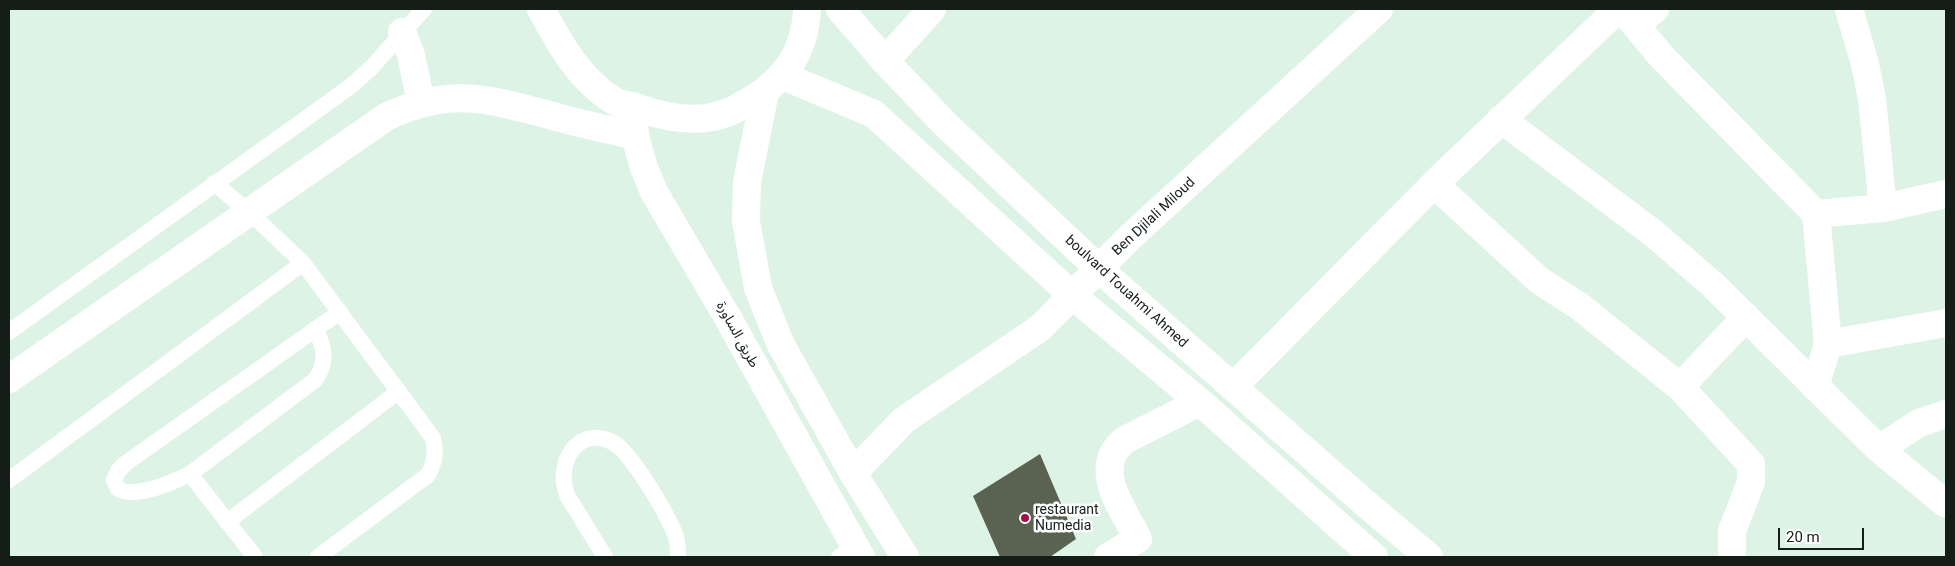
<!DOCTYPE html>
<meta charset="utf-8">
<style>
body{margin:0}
#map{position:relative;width:1955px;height:566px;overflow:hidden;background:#ddf3e5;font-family:Roboto,sans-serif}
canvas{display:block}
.frame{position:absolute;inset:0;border:10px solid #151d18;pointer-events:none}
.scale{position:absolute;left:1778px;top:528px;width:86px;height:22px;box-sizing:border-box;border:2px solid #151d18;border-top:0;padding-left:6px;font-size:15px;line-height:18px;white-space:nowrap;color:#151d18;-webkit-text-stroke:4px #fff;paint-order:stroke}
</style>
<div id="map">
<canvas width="1955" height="566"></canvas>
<div class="frame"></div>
<div class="scale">20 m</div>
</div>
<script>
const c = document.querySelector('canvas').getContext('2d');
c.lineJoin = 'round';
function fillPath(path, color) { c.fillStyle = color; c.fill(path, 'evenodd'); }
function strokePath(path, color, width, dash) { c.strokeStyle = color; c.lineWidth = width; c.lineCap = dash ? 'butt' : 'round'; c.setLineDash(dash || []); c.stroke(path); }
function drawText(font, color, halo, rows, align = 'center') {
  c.font = font + ' Roboto,"Noto Sans Arabic",sans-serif'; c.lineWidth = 5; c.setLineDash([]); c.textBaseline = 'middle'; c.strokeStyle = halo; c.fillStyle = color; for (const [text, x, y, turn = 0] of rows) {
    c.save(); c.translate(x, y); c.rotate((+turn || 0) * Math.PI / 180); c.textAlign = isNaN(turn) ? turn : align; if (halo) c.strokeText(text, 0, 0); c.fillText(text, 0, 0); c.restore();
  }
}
fillPath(new Path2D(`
 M1040 454 1076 539 1050 557H1000L973 496Z`), '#5a6351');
strokePath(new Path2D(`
 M214 183 248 211 303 263 433 438C436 453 435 462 428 475L318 557
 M315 329C325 347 328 362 315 380L190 474C173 482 137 499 118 489L114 480 118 471 126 463 340 312
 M9 332 351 86 372 67 424 9
 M190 474 255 557
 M9 480 303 263
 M227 522 399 391
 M605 557 567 495C555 464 577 425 612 442 631 451 667 514 675 534 678 542 678 549 678 557
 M839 557 855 546`), '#fff', 16);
strokePath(new Path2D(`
 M1622 9 1661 56 1816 214 1883 208 1946 194
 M1849 9 1865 64 1872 99 1883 208
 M1635 25 1655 9
 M402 32 411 55 421 103
 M885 61 932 9
 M1501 119 1653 233 1713 285 1879 449 1946 504
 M1434 184 1540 281 1579 306 1680 387 1751 464V482L1732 531V557
 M1828 344 1946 323
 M9 379 386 117C451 86 487 99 553 116 580 124 608 129 635 136
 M1233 387 1434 184 1618 9
 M1680 387 1746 317
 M1815 387 1828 344 1816 214
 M1879 449 1919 423 1946 414
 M853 473 904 420 1040 328 1128 239 1379 9
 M1108 557 1138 539C1123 508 1090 468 1125 440L1200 402`), '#fff', 28);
strokePath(new Path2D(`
 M541 9C560 44 580 81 616 102 622 105 631 105 638 108 661 116 688 122 712 117 723 115 735 110 744 104 783 83 805 54 807 9
 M840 9 885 61 945 124 1099 269 1366 504 1429 557
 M783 76 874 114 1073 296 1200 402 1374 557
 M765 92 747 182 746 221 758 288 780 343 853 473 905 557
 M633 106 635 136 644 168 654 192 728 318 861 557`), '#fff', 28);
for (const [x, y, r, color] of [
 [1025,518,5,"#a50f49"]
]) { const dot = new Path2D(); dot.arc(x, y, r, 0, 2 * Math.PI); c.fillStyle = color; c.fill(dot); strokePath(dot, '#fff', 2); }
drawText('14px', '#151d18', '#fff', [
 ["Ben Djilali Miloud",1154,217,-43],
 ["boulvard Touahmi Ahmed",1126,292,42],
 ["طريق الساورة",737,335,61]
]);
drawText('14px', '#151d18', '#fff', [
 ["restaurant",1035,510],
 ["Numedia",1035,526]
], 'left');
</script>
